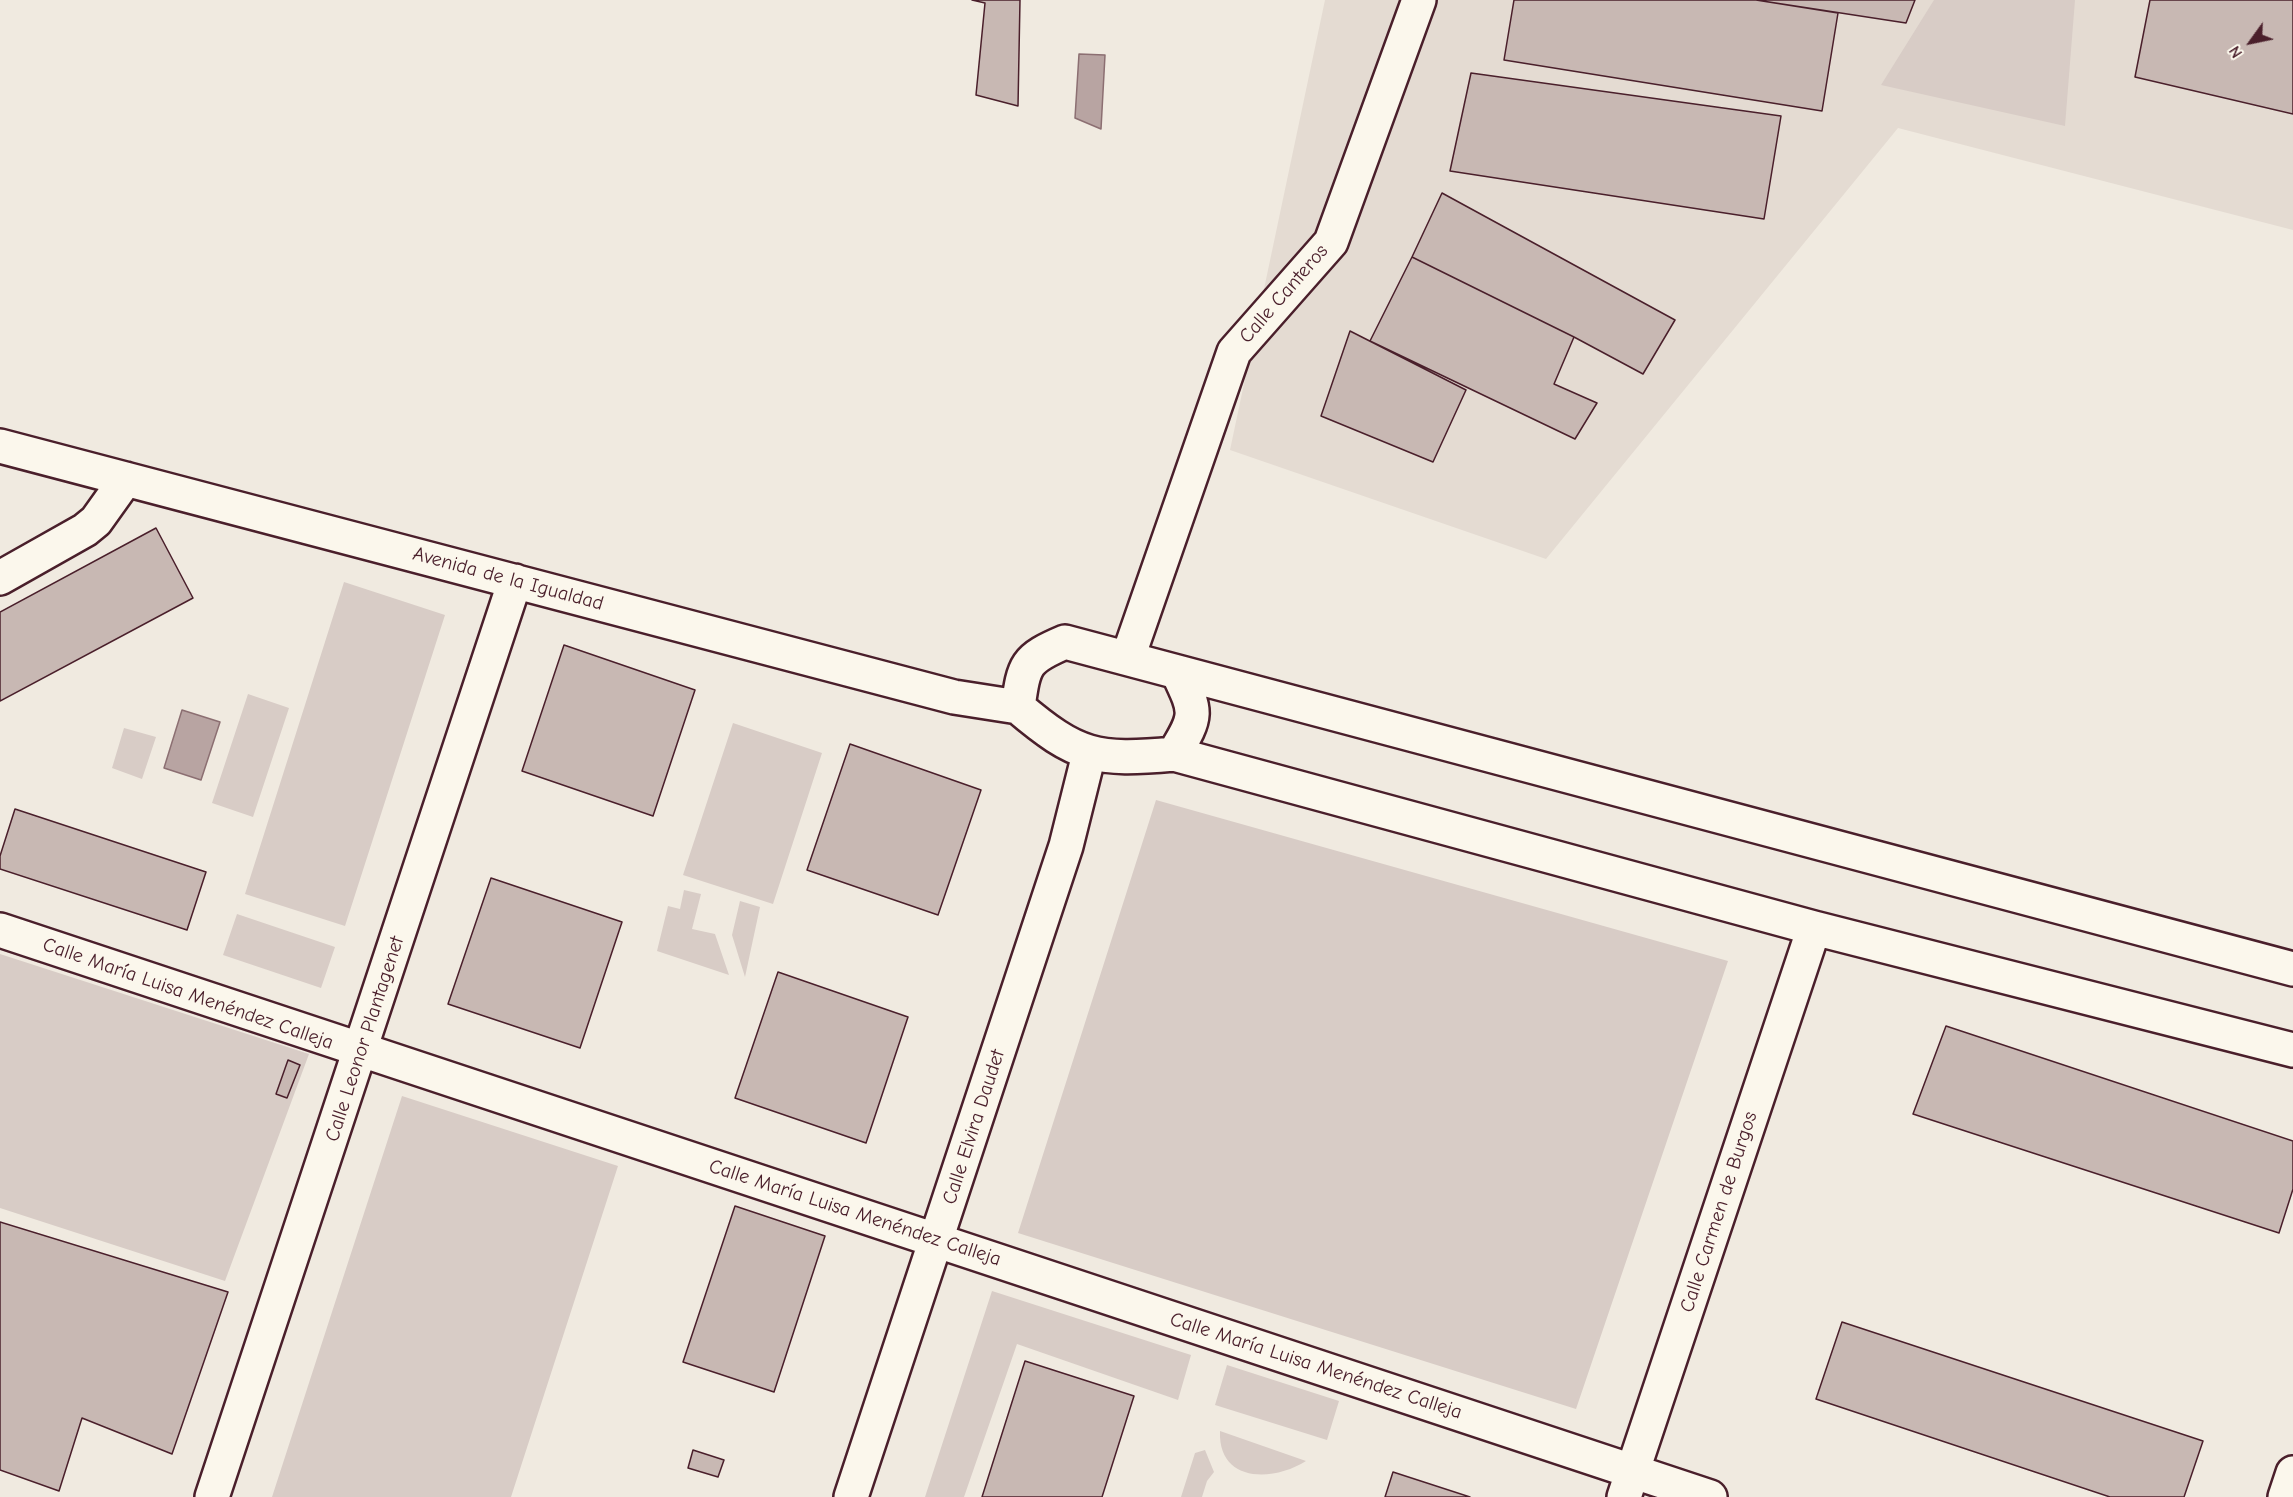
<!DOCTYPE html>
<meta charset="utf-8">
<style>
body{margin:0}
#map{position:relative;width:2293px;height:1497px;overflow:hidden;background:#f0eae0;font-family:"Comic Neue",sans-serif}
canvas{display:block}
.north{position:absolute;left:2221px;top:12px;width:60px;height:60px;-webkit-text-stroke:4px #fbf7ec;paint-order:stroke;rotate:237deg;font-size:16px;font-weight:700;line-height:24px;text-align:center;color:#4a1f2b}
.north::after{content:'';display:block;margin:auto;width:21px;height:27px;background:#4a1f2b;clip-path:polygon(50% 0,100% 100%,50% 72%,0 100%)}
</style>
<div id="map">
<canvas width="2293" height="1497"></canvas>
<div class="north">N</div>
</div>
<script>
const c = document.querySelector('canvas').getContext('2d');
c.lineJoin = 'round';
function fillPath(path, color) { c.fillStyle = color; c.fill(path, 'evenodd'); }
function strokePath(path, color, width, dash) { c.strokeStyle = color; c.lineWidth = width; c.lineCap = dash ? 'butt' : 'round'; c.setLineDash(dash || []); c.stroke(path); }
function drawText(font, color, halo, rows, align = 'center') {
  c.font = font + ' "Comic Neue",sans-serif'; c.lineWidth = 6; c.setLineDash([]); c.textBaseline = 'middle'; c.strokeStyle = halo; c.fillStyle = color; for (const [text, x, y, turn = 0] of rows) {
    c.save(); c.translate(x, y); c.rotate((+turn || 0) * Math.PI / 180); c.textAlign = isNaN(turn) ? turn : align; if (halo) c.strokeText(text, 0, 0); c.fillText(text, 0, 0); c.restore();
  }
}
fillPath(new Path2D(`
 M1325 0H2293V230L1898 128 1546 559 1230 450Z`), '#e4dbd2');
fillPath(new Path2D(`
 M1934 0H2075L2065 126 1881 85Z
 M344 582 445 615 345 926 245 894Z
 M248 694 289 708 253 817 212 803Z
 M733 723 822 753 773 904 683 875Z
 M124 728 156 737 142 779 112 768Z
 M1156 800 1728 961 1576 1409 1018 1233Z
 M684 890 701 894 692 929 715 934 729 975 657 951 668 906 680 909Z
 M740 901 760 907 745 977 732 935Z
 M237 914 335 947 321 988 223 955Z
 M0 954 309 1054 225 1281 0 1208Z
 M402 1096 618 1166 511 1497H272Z
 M992 1291 1191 1355 1178 1400 1017 1344 964 1497H925Z
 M1227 1365 1339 1401 1327 1440 1215 1405Z
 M1220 1431 1306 1461C1273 1482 1218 1483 1220 1431Z
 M1205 1450 1214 1472 1207 1481 1202 1497H1181L1195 1453Z`), '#d8ccc6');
const water = new Path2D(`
 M1079 54 1105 55 1101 129 1075 118Z
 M182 710 220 722 201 780 164 768Z`);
fillPath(water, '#b8a4a2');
strokePath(water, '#8c6f72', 1.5);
const building = new Path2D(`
 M972 0H1020L1018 106 976 95 985 3Z
 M1514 0H1756L1838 13 1822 111 1504 60Z
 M1756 0H1915L1906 23Z
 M2150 0H2293V114L2135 77Z
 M1471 73 1781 116 1764 219 1450 171Z
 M1442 193 1675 320 1643 374 1574 337 1412 257Z
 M1412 257 1574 337 1554 384 1597 403 1575 439 1370 341Z
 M1350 331 1466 390 1433 462 1321 416Z
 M156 528 193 598 0 701V612Z
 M564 645 695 690 653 816 522 771Z
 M850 744 981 790 938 915 807 870Z
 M15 809 206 872 187 930 0 869V856Z
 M491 878 622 922 580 1048 448 1004Z
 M778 972 908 1017 866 1143 735 1098Z
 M1946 1026 2293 1141V1189L2279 1233 1913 1114Z
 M288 1060 300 1065 287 1098 276 1094Z
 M735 1206 825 1236 774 1392 683 1362Z
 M0 1222 228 1292 172 1454 82 1418 59 1491 0 1470Z
 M1842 1322 2203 1441 2184 1497H2110L1816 1399Z
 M1025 1361 1134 1396 1102 1497H982Z
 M693 1450 724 1460 718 1477 688 1468Z
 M1393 1472 1470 1497H1385Z`);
fillPath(building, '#c8b8b3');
strokePath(building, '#4a1f2b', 1.5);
const minor = new Path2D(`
 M0 446 954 697 1018 707
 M0 578 85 530 96 521 126 479
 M1128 657 1234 352 1331 242 1419 0
 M1178 673C1197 713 1198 715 1174 754 1096 761 1077 757 1018 707 1024 664 1025 659 1065 642L2293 969
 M1174 754 1814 928 2293 1050
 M0 930 1710 1497
 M212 1497 515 581
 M851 1497 1066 846 1089 754
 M1624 1497 1814 928
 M2285 1497 2293 1473`);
strokePath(minor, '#4a1f2b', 38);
strokePath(minor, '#fbf7ec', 33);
drawText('20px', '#4a1f2b', '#fbf7ec', [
 ["Calle Canteros",1284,294,-49],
 ["Avenida de la Igualdad",508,579,15],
 ["Calle María Luisa Menéndez Calleja",188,994,19],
 ["Calle Leonor Plantagenet",365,1039,-72],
 ["Calle Elvira Daudet",974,1127,-72],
 ["Calle Carmen de Burgos",1719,1212,-72],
 ["Calle María Luisa Menéndez Calleja",855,1213,18],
 ["Calle María Luisa Menéndez Calleja",1316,1366,18]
]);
</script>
